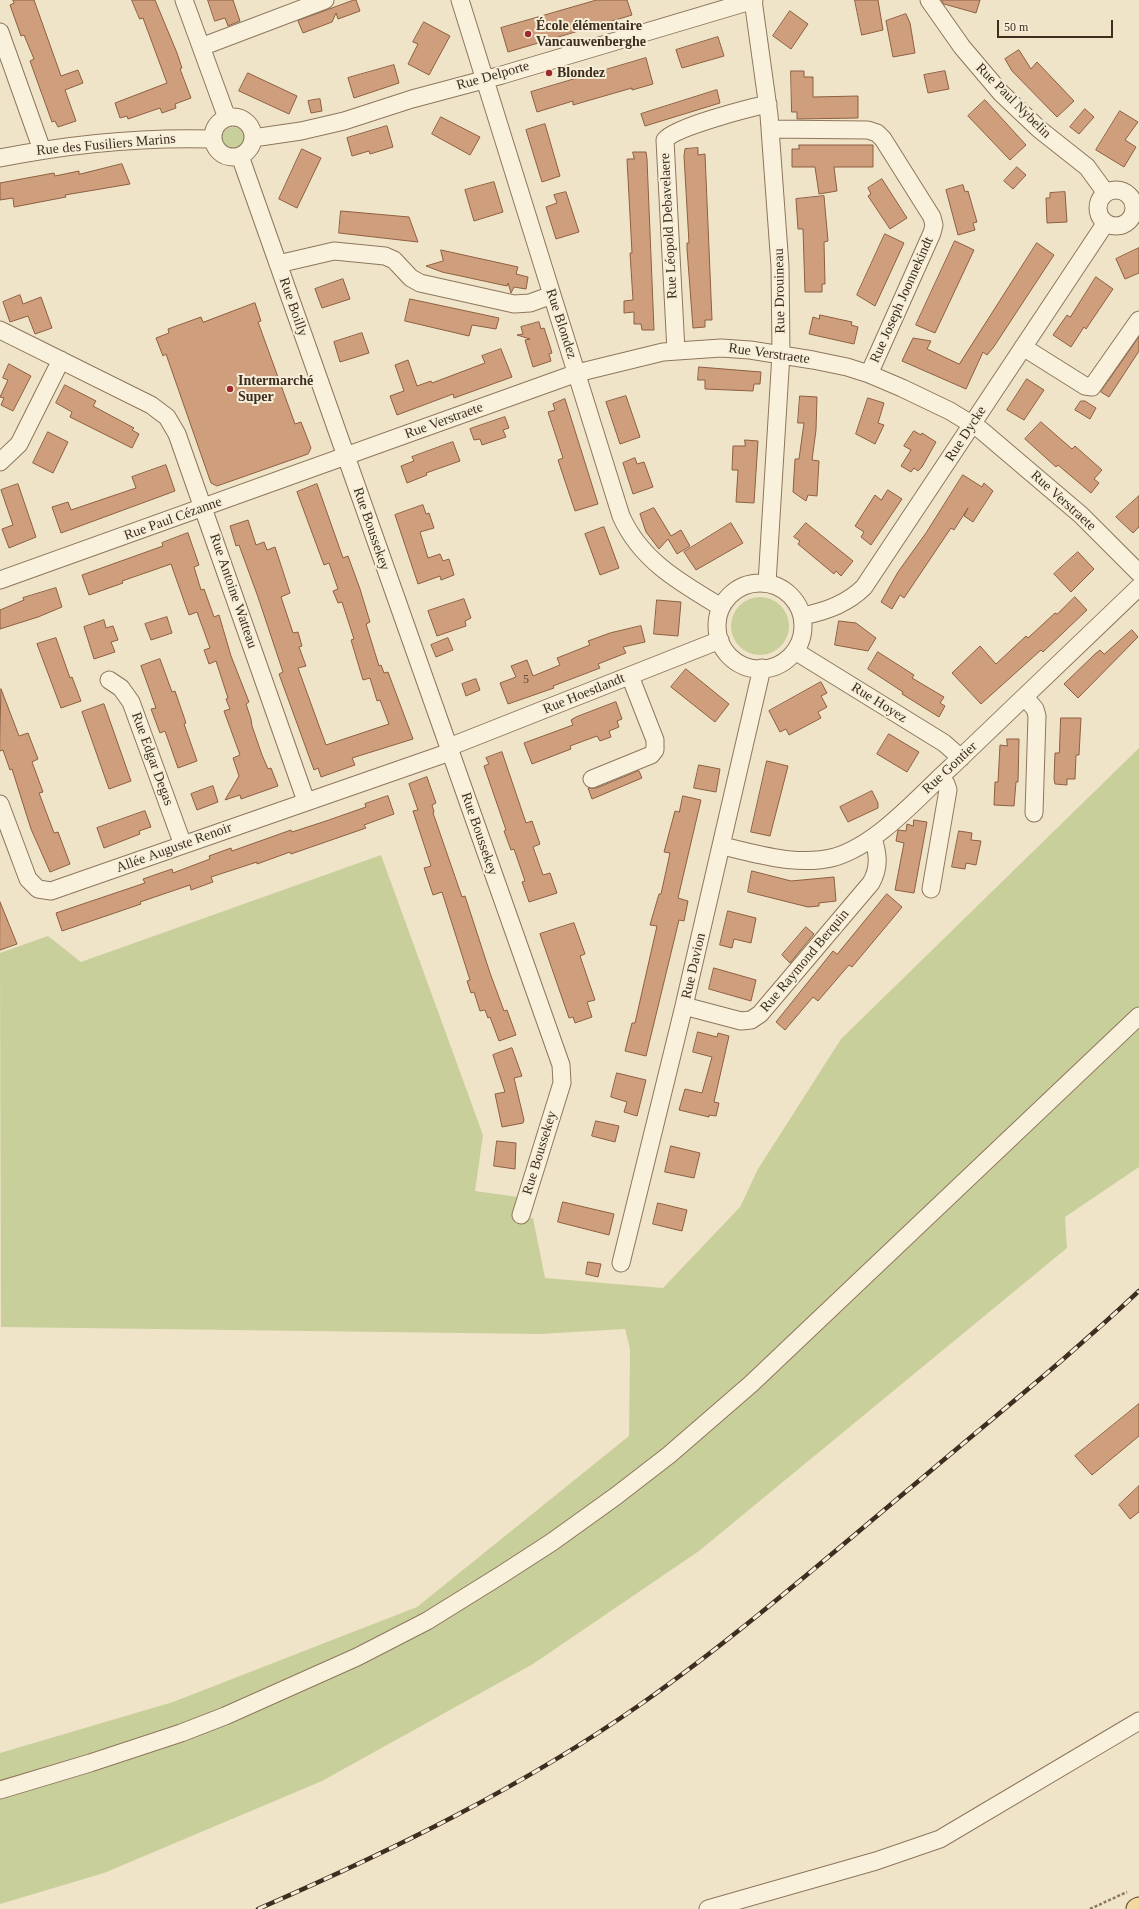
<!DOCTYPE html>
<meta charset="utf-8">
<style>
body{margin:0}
#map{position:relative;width:1139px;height:1909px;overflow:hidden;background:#f0e4c8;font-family:Georgia,serif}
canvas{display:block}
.scale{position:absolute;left:997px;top:20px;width:116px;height:18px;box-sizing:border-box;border:2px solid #3d2e20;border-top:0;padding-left:5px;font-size:12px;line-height:14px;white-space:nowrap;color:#3d2e20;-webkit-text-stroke:3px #f7eed8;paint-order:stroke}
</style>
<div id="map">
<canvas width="1139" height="1909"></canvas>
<div class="scale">50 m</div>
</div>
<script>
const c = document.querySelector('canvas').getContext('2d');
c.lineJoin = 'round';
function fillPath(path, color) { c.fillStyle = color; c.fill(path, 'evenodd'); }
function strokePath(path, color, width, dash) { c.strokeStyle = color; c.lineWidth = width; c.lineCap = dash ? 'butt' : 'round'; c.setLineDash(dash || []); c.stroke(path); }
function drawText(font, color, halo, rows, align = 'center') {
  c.font = font + ' Georgia,serif'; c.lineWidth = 4; c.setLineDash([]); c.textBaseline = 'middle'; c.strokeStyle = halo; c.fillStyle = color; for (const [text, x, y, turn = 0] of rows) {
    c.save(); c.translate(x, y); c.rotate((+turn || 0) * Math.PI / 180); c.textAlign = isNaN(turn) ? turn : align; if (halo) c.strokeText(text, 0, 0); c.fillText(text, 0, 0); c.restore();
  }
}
fillPath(new Path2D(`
 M222 138a11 11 0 1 1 22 0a11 11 0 1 1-22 0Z
 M731 626a29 29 0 1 1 58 0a29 29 0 1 1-58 0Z
 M1139 748V1167L1065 1217 1067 1248 699 1551 533 1664 322 1781 104 1873 0 1904V1753L173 1702 417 1607 629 1436 630 1349 625 1329 539 1334 1 1327 0 953 48 936 81 962 381 855 483 1135 475 1191 518 1197 519 1217 533 1218 545 1278 663 1288 740 1207 758 1169 841 1039Z`), '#c9cf9b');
const building = new Path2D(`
 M13 0H34L61 76 78 70 83 83 65 90 76 121 58 127 55 121 52 122 30 61 34 59 24 35 21 36 10 5 14 3Z
 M132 0H155L177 53 182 68 180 69 191 98 175 104 176 108 162 113 160 108 128 119 127 116 120 118 115 103 167 83 143 18 140 19Z
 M208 0H233L240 21 228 26 225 18 215 21Z
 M354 0H356L360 11 338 19 336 13 332 22 303 33 298 21Z
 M597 0H627L632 15 508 52 501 28Z
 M855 0H878L883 30 862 35Z
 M942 0H980L976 13 944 4Z
 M790 11 808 24 791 49 773 36Z
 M906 14 910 23 915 53 893 57 886 21Z
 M424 22 450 36 429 75 408 64 418 44 413 42Z
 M718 37 724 56 682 68 676 50Z
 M1019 50 1031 69 1037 62 1074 101 1057 117 1012 71 1005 59Z
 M646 58 653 84 632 90V88L573 105V101L537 112 531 92Z
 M394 65 399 83 354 98 348 78Z
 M791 71H804V77H813V97L858 96V118L797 119V112H792Z
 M945 71 949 89 928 93 924 75Z
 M248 73 297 96 289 114 239 91Z
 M717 90 720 103 645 126 641 114Z
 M320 99 322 111 311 113 308 101Z
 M985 100 1026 145 1010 160 968 116Z
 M1085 109 1094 117 1079 134 1070 127Z
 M1120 111 1138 122 1125 140 1136 147 1124 167 1096 150Z
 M441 117 480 137 470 155 432 134Z
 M545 124 560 176 542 182 526 130Z
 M387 126 393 147 370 154 369 151 352 156 347 138Z
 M799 145H873V167H834L837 191 819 194 815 167H792V149H799Z
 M698 148V155L705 154 712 320H705V327L693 328 687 249V243H689L684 156 685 149Z
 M302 149 321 158 297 208 279 199Z
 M633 152H646L647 159 654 330H642L641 324H634V312L624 313V301L633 300 630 253H632L627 159H634Z
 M122 164 130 184 65 195 66 197 14 207 13 198 0 200V183L54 173 55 176 79 171V174Z
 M1017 167 1026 175 1013 189 1004 181Z
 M882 179 907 218 890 229 868 196 871 194 868 188Z
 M494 182 503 212 474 221 465 190Z
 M963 185 965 192 968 191 977 222 973 223 975 230 958 235 946 190Z
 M566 192 579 232 556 239 546 207 557 203 554 195Z
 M1065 192 1067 222 1047 223 1046 198H1050V193Z
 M824 196 828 241 824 242 825 284H822V292H805L803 229H798L796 199Z
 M341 211 409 217 418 242 339 233Z
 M885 234 904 243 875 306 857 295Z
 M955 241 974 250 935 333 916 325Z
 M1037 243 1054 255 993 348 987 355 983 352 966 389 902 361 913 338 931 341 927 349 959 364Z
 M1139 248V273L1125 279 1116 259Z
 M441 250 518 267 516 274 528 277 526 289 514 287 511 293 508 283 507 286 442 272 426 266 443 261Z
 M1096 277 1113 289 1086 329 1084 327 1071 347 1053 335 1067 315 1070 317Z
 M343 279 350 299 322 308 315 289Z
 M20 295 23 304 41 297 52 328 35 334 28 316 10 322 3 302Z
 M410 299 499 318 496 329 472 325 469 336 405 321Z
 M255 303 261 321 258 322 295 424 301 422 311 448 308 454 217 486 211 483 166 354 163 356 156 338 169 333 168 329 201 317 203 322Z
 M820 315 852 322 851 325 858 327 854 344 809 334 813 317 819 319Z
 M539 322 541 329 544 328 549 343 552 353 549 354 551 361 533 367 525 340 530 339 517 335 523 334 521 327Z
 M362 333 369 353 340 362 334 342Z
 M1139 337V351L1109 397 1101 392Z
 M501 349 512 377 454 398 453 394 397 415 390 396 404 391 395 365 408 360 417 386 431 381 432 383 485 363 482 356Z
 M9 364 31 376 13 411 1 405 4 398 0 397 8 380 3 378Z
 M699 367 761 372 760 384H754L753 391 705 389V380H698Z
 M1027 379 1044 390 1024 420 1007 410Z
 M65 385 96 401 93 406 134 428 132 430 139 434 132 448 70 417 72 412 56 403Z
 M626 396 640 437 620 444 606 402Z
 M800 396 817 397 816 430 812 460 819 461 817 496 808 495 806 501 793 492 795 459H799L804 423H798Z
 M868 398 884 403 878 423 884 425 875 444 856 434Z
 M565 399 598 504 575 511 558 460 563 458 548 412 555 410 553 404Z
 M1081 401H1085L1096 408 1090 419 1075 410Z
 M505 417 509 428 503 430 506 437 482 445 480 439 474 440 470 429Z
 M1041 422 1072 449 1075 446 1102 470 1094 479 1099 483 1091 493 1058 465 1056 467 1025 439Z
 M914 431 921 435 922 433 936 442 922 467 918 471 914 468 911 472 901 466 911 450 904 446Z
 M48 432 68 442 53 473 33 463Z
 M745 440 758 441 754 503 736 502 738 470H732L733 446H745Z
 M453 442 460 461 426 473 427 475 407 483 401 466 414 461 412 457Z
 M635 458 637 464 644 462 653 487 633 494 623 463Z
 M166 465 175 491 61 533 52 507 68 502 71 510 136 488 132 477Z
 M963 475 982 487 984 483 993 491 973 522 964 516 968 508 954 530 951 528 904 598 900 595 892 609 881 602 898 572 926 533Z
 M18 484 36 537 9 548 2 529 13 525 1 490Z
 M317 484 343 558 348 556 360 589 370 622 366 624 379 666 381 665 384 673 388 672 413 739 352 758 355 765 321 777 318 768 314 770 279 674 283 672 258 597 239 545 236 546 230 526 248 520 256 545 264 542 267 550 275 547 290 593 281 597 293 633 298 632 302 646 299 647 306 666 298 668 326 745 389 724 380 700 377 701 370 678 363 680 351 640 354 639 342 602 338 603 333 591 338 589 329 563 324 565 321 557 297 492Z
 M888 490 902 499 871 545 861 537 864 532 855 526 875 495 881 500Z
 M1139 496V527L1133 533 1116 517Z
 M423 505 426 514 429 513 434 528 420 532 428 558 440 554 443 561 449 559 454 575 441 580 440 576 418 584 395 515Z
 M654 508 671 536 681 530 690 546 677 554 668 539 659 549 646 532 640 514Z
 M731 523 743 543 696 570 684 552Z
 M806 523 853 561 841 576 836 571 834 574 798 544 800 541 794 537Z
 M604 527 619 568 600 575 585 534Z
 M188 533 199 565 194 567 201 590 204 589 214 617 219 615 231 656 249 702 246 704 251 719 252 726 262 755 268 769 271 768 278 786 241 799 240 795 225 800 239 776 233 758 240 755 224 711 230 709 226 699 228 698 216 661 209 664 204 650 210 648 197 612 189 615 171 564 122 581 123 583 89 595 82 575 163 546 162 543Z
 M1078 552 1094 569 1071 592 1054 574Z
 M56 588 62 607 38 617 0 629V610L24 600 23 598Z
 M1075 597 1087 610 1043 652 1041 650 981 704 952 673 980 646 996 664 1026 636 1028 638 1055 613 1057 614Z
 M464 599 471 618 465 621 466 626 437 636 428 611Z
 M657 600 681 602 678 636 654 634Z
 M167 617 172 633 151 640 145 624Z
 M104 620 106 628 113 626 118 640 111 642 115 652 94 659 84 627Z
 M839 621 856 623 876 638 868 651 835 645Z
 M641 626 645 642 623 647 626 653 598 664 600 668 553 686 554 688 508 704 500 683 516 677 511 666 527 660 533 676 560 665 557 658 590 645 588 641 610 633Z
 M1132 630 1138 637 1078 698 1064 684 1095 654 1100 650 1104 654Z
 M56 638 70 678 72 677 81 701 61 708 37 644Z
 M448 638 453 650 436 657 431 645Z
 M878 652 914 675 912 678 944 697 940 703 945 706 939 717 902 694 903 692 868 669Z
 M160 659 172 692 175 691 186 723 184 724 197 761 178 768 165 731 160 733 151 709 156 708 141 666Z
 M686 669 729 704 715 722 671 687Z
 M476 679 480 690 466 696 462 684Z
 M821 682 827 693 821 696 827 707 818 712 821 718 789 735 786 729 780 732 769 711Z
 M1 689 19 736 28 733 38 759 32 762 43 792 39 793 54 833 58 832 70 864 50 872 31 829 12 769 10 770 3 750 0 751Z
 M616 702 622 719 617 721 619 727 609 731 611 737 600 741 597 736 570 746 571 749 532 764 524 743 573 725 571 720 576 717Z
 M104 704 131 781 109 789 82 712Z
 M1061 718H1081L1079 755H1076L1075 779H1067V785L1055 784 1054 779 1055 753H1059Z
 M889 734 919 752 907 772 877 754Z
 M1007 739H1019L1018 782H1016L1014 806 994 805 995 782H998L1000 745 1007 746Z
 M502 752 526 823 532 821 540 844 533 847 543 875 550 873 557 893 529 902 522 882 525 881 514 849 511 850 504 831 506 830 484 766 489 764 486 758Z
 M767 761 788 766 770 836 751 832Z
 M699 765 720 769 716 792 694 788Z
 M639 771 642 778 592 799 588 788H596Z
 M427 777 436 803 432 805 434 812 433 813 462 897 465 896 490 973 504 1011 507 1010 516 1035 499 1041 490 1017 488 1018 485 1010 480 1011 474 992 471 993 467 981 470 980 442 892 433 895 424 868 431 866 413 811 418 810 409 784Z
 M213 786 218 802 197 810 191 794Z
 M872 791 878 803V808L848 822 840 807Z
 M388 796 394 814 364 825 366 828 291 854 290 852 257 864V862L211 877 213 882 191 890 190 885 140 902 141 904 62 931 56 913 145 883 143 879 172 869 173 873 210 859 209 856 231 848 232 851 291 830 292 832 326 821 366 807 365 804Z
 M683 796 701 800 678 898 688 901 684 921 679 920 646 1056 625 1051 632 1023H635L657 926 650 925 659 894H661L670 853 664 852 675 811 679 812Z
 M145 811 151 827 139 831 140 834 104 848 97 828Z
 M914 820 927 822 914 893 895 890 904 843 896 841 898 830 906 831 907 824 913 826Z
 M959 831 972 833 971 840 981 841 976 865 966 863 965 869 952 867Z
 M752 871 791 881 834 877 836 901 819 903V906L808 907 748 892Z
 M887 894 902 907 898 912 852 967 849 965 818 1001 813 997 785 1030 776 1022 833 951 837 954Z
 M0 902 17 944 0 950Z
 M728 911 756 918 751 943 734 939 732 948 720 945Z
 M574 923 585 954 580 956 595 1000 587 1002 592 1017 575 1023 573 1017 569 1018 540 934Z
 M806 927 814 934 790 963 782 955Z
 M714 968 756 980 751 1001 709 989Z
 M698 1032 717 1037 718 1033 729 1036 714 1102 719 1103 716 1116 709 1115V1117L679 1110 685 1089 702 1093 712 1057 693 1052Z
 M512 1048 522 1076 514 1078 524 1120 523 1123 502 1127 495 1094 505 1092 493 1055Z
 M617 1073 646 1080 637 1116 624 1112 627 1102 611 1097Z
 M596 1121 619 1126 615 1142 592 1136Z
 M497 1141 516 1143 515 1169 494 1166Z
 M671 1146 700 1153 694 1178 665 1172Z
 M563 1202 614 1214 609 1235 558 1222Z
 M658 1203 687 1210 682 1231 653 1224Z
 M588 1262 601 1264 598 1277 586 1274Z
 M1139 1404V1436L1092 1475 1075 1456Z
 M1139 1486V1512L1130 1519 1119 1505Z`);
fillPath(building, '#cf9f7d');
strokePath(building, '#8d5f41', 1);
const minor = new Path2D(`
 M184 0 227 118
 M460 0 621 516C641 561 681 583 721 607
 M753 0 769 115 780 266 781 354 767 583
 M929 0 962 47 1001 93 1039 129 1087 167 1106 193
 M0 32 42 150
 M201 47 325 0
 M213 137a20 20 0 1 1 40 0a20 20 0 1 1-40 0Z
 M771 129 868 130 877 133 883 139 932 217 934 225 932 233 869 374
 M253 138 301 131 344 121 412 99 502 75 754 0
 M240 156 561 1065 562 1083 521 1215
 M0 158C70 144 141 137 212 139
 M1098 208a18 18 0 1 1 36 0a18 18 0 1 1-36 0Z
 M278 264 334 251 385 256 394 260 411 278 420 283 514 304 530 303 552 295
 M0 330 151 405 167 417 177 434 306 801
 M1023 347 1085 386 1092 387 1139 320
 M676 351 665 140C675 127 749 108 768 104
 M0 462 19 444 61 360
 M0 580 577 373 663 352 721 348 750 350 813 360 847 367 869 374 902 388 950 411 981 430 1081 515 1139 573
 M717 626a43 43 0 1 1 86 0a43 43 0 1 1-86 0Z
 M802 616C824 612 848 603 864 587L1105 224
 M795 651 944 743 961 758
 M109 680 121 688 131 702 183 845
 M1025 697 1035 709 1037 716 1034 813
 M449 747 720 640
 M592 779 651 755 655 750V740L630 676
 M0 804 28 879 38 889 51 891 450 752
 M722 846C759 854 797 867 835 857 878 844 918 797 951 767 1014 707 1077 647 1139 587
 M931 889 948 790 946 784 940 777
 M684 1006 741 1021 751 1020 760 1014 871 883C880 867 878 854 873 838
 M621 1263 684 1006 762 668
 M0 1790 90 1763 181 1733 225 1716 357 1657 427 1621 501 1575 552 1542 616 1496 669 1455 751 1384 1139 1016
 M708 1909 876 1861 940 1839 1139 1721`);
const major = new Path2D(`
 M1137 1909 1139 1908`);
strokePath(minor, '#8d765c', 19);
strokePath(major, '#5b4430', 23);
strokePath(new Path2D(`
 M1090 1909 1127 1892`), '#8d765c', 2.5, [3, 2]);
strokePath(minor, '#faf1dc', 17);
strokePath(major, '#f3d9a0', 21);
const rail = new Path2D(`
 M258 1909C391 1851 521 1788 641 1704 739 1635 829 1556 921 1479 994 1417 1069 1357 1139 1291`);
strokePath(rail, '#3d2e20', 4.5);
strokePath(rail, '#f7eed8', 3, [9]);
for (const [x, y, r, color] of [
 [528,34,4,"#9e2a2b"],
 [549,73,4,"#9e2a2b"],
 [230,389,4,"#9e2a2b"]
]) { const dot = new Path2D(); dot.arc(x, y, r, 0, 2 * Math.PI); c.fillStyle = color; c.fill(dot); strokePath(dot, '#f7eed8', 1.5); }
drawText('12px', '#624a37', null, [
 ["5",526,680]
]);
drawText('bold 14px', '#3d2e20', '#f7eed8', [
 ["École élémentaire",536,26],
 ["Vancauwenberghe",536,42],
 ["Blondez",557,73],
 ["Intermarché",238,381],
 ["Super",238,397]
], 'left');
drawText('14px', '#3d2e20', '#f7eed8', [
 ["Rue Delporte",493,76,-16],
 ["Rue Paul Nybelin",1013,101,45],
 ["Rue des Fusiliers Marins",106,145,-5],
 ["Rue Léopold Debavelaere",669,226,-93],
 ["Rue Drouineau",780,291,-91],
 ["Rue Joseph Joonnekindt",902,300,-66],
 ["Rue Boilly",293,307,71],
 ["Rue Blondez",561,324,72],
 ["Rue Verstraete",769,354,8],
 ["Rue Verstraete",444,421,-20],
 ["Rue Dycke",966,434,-57],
 ["Rue Verstraete",1063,501,42],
 ["Rue Paul Cézanne",173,519,-20],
 ["Rue Boussekey",371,529,71],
 ["Rue Antoine Watteau",233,591,71],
 ["Rue Hoestlandt",584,694,-22],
 ["Rue Hoyez",879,703,32],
 ["Rue Edgar Degas",152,759,70],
 ["Rue Gontier",950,768,-43],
 ["Rue Boussekey",479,834,71],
 ["Allée Auguste Renoir",174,848,-20],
 ["Rue Raymond Berquin",805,961,-50],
 ["Rue Davion",694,966,-77],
 ["Rue Boussekey",540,1153,-73]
]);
</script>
